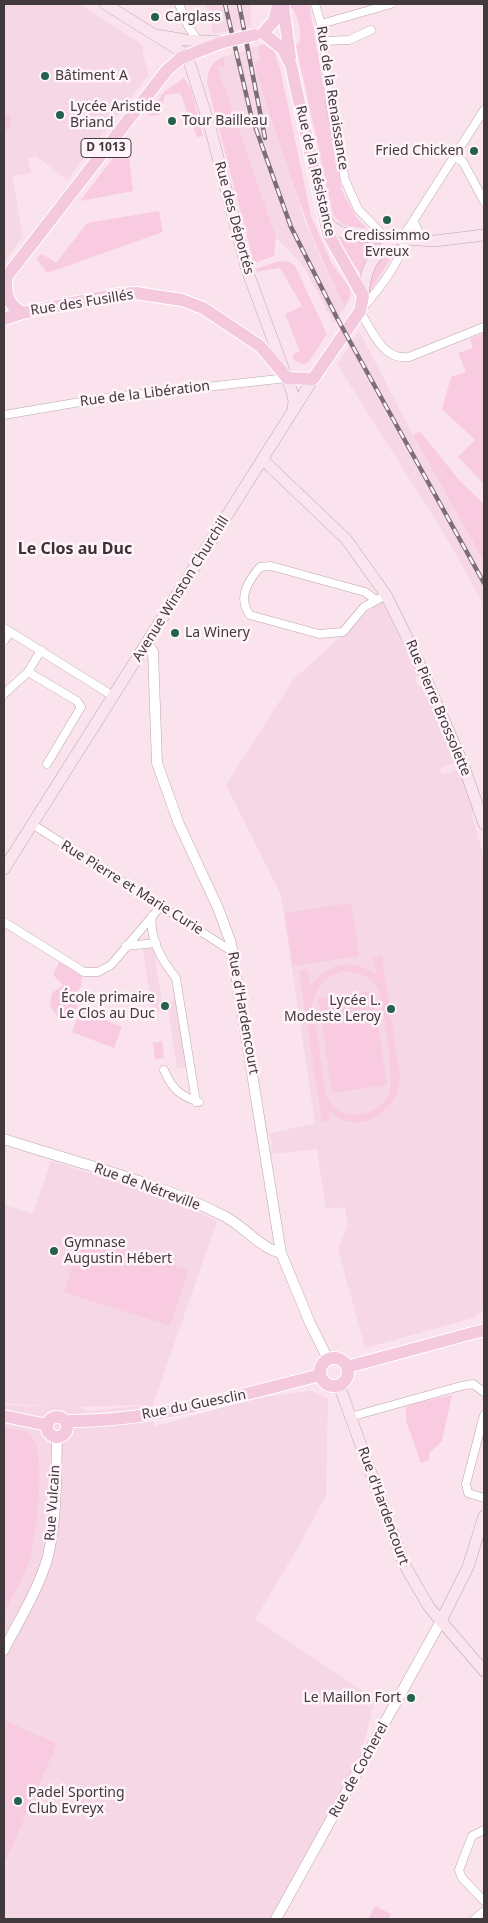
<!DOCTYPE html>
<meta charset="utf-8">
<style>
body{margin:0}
#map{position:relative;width:488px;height:1923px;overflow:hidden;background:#fae3ed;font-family:"Noto Sans",sans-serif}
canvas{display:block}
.frame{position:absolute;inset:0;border:5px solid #42393d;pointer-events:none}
</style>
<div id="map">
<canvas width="488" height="1923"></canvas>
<div class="frame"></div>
</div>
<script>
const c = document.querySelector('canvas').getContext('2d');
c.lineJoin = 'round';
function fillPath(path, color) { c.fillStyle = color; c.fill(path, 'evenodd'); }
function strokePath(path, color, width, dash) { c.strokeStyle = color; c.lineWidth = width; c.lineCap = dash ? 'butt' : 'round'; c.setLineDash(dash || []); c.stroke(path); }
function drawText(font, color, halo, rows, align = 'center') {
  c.font = font + ' "Noto Sans",sans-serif'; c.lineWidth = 5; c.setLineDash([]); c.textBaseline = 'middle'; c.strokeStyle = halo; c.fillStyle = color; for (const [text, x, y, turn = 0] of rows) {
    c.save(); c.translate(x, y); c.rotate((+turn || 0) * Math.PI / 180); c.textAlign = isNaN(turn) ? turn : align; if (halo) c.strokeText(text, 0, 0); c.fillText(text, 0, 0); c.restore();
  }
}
fillPath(new Path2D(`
 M4 4H79L143 45V54L149 75 67 180 36 156 28 158 31 173 12 176 23 236 4 262Z
 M206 4H250L252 27 213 34Z
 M258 46 260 58 254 67 303 216 327 273 345 307 334 324 304 267 276 237 218 68 225 65 224 57Z
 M359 331 413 435 484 561V605L448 540 337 364Z
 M380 601H382L417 675 415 680 418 686H422L456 762 440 768 442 775 459 769 474 812 472 814 484 859V1309L473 1318 365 1348 338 1249 348 1225 345 1207 326 1209 317 1149 271 1154 272 1140 268 1134 315 1123 281 895 226 785 293 680Z
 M153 945 162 1002 178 1000 189 1067 177 1068 168 1010 153 1013 142 946Z
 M51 1161 160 1195 217 1221 153 1405 154 1427 251 1399 311 1391 328 1399 326 1495 300 1544 255 1619 375 1699 360 1759 276 1919H4V1405L56 1407 4 1403V1205L33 1214ZM148 1405 89 1411 79 1407H64Z`), '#f6d7e5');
fillPath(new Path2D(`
 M290 4H309L342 191 357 218 367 229 343 225 333 215 296 45 299 42C302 29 299 21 293 9H290Z
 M264 44 274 51 280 68 311 216 332 264 349 287 351 295 345 307C305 230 281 148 254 66L260 58 258 46Z
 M224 57 225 66 218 68 276 237 274 256 254 263 207 83C208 70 211 61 224 57Z
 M184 78 191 89 203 136 197 137 180 93 165 95 160 115 147 116 164 92Z
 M10 114 12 129 4 130V115Z
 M127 140 133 191 80 201Z
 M159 211 163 232 47 273 36 258 42 254 56 263 87 223Z
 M339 239 376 242 378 244 367 257 361 274 337 242Z
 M398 247 368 295C368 273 377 256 398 247Z
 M279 261 289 262 295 266 327 334 310 360 305 364C299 363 294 362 292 355L300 351 285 314 302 306 280 268 257 272 256 269Z
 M484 333V484L458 457 475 440 442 409 451 377 466 372 458 353 473 348 470 339Z
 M420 431 459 480 484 504V561L413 435Z
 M351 903 359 956 293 966 285 913Z
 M382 956 400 1079C397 1113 358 1138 329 1111L330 1120 322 1122 299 970 307 969 310 986C328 964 353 956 377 976L373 958ZM342 971C355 972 368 975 376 985 383 994 395 1083 390 1093 379 1118 338 1125 327 1096 324 1088 324 1078 322 1070 319 1049 316 1027 312 1006 316 988 324 977 342 971Z
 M59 962 82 973 81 986 76 994 77 1007 72 1018 57 1016 50 1006 52 993 63 985 53 975Z
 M373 991 387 1085 332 1093 318 999Z
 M80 1010 122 1027 114 1048 72 1032Z
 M162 1041 164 1058 155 1059 153 1043Z
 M82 1236 188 1270 170 1326 64 1292Z
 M452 1395 442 1441 429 1453V1460L421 1463 406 1421V1408L411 1404Z
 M4 1427C14 1429 25 1429 32 1437 47 1454 36 1535 30 1557 25 1576 13 1595 4 1612Z
 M4 1720 57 1744 6 1860 4 1859Z
 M375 1906 391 1914 389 1919H368Z`), '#f9cbe0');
const minor = new Path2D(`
 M179 4 188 26 198 41
 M315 4 321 24 331 108 345 180 358 209 385 237
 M321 24 391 4
 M323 41 349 40 371 30
 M455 157 463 162 484 201
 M414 222 423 241
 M401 240 484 110
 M405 240C399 265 377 292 360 311 372 331 383 361 409 357L484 327
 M4 415 98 399 287 378
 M376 600 365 592 271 566 260 567C248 581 237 598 250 615L319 634 343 632 364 607 386 595
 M4 628 113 696
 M4 641 10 632
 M28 672 77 701 81 707 47 764
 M4 694 28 672 41 650
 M32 824 233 952
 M152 916C149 939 163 962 176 978L196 1102
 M4 922 84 972H98L111 965 161 906
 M126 946 156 943
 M164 1070C172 1089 180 1096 199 1102
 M484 1415 466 1484 468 1493 484 1498
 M350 1417 461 1386 473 1384 484 1392
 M484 1830 472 1836 459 1870 462 1878 484 1901
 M475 1919 484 1911`);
const tertiary = new Path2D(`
 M147 642 153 652 157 763 179 824 218 908 231 943 281 1253 310 1323 328 1359
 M4 1139C77 1163 155 1181 224 1216 244 1226 260 1248 281 1253
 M4 1650C19 1620 39 1589 48 1556 57 1518 56 1476 57 1437
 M276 1919 441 1621`);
const secondary = new Path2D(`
 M105 4 187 55 210 127 247 270 292 392 294 401 293 411
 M156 35 186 40 222 42
 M324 216 331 226 340 232 357 236 435 241 484 235
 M363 296C365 267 373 256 395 239
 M263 460 346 539 386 595 416 656 463 764 484 824
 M4 869 313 379
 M339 1385 404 1564 429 1607 484 1671
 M441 1621 468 1567 484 1516`);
const primary = new Path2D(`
 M283 4 290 57
 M263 33 274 21 278 4
 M6 277C6 294 6 303 22 313
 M4 280 167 70 181 58 223 42
 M4 319 22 313 118 294 136 293 182 300 203 308 260 346 287 378 313 379 360 311 363 296 328 234 291 65 283 49 263 33
 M320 1372a14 14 0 1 1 28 0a14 14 0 1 1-28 0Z
 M347 1367 484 1330
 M4 1416 47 1425
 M47 1427a10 10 0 1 1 20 0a10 10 0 1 1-20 0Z
 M66 1421C153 1422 237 1396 320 1375`);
strokePath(minor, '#bba5af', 9);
strokePath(tertiary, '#bba5af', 11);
strokePath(secondary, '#bba5af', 12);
strokePath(primary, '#fff', 14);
strokePath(minor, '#fff', 8);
strokePath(tertiary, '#fff', 10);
strokePath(secondary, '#fae4ee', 11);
strokePath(primary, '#f4c9de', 12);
const rail = new Path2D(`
 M225 4 251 115 291 227 337 318 484 583
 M239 4 265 138`);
strokePath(rail, '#7c6e74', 4.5);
strokePath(rail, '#fef4f9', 2.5, [8]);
const primaryBridge = new Path2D(`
 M223 42 254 35`);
strokePath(primaryBridge, '#fff', 14, []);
strokePath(primaryBridge, '#f4c9de', 12);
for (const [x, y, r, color] of [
 [155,17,5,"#24624e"],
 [45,76,5,"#24624e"],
 [60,115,5,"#24624e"],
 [172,121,5,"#24624e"],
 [474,151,5,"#24624e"],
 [387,220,5,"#24624e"],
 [175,633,5,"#24624e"],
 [165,1006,5,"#24624e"],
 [391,1009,5,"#24624e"],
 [54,1251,5,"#24624e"],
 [411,1698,5,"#24624e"],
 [18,1801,5,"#24624e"]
]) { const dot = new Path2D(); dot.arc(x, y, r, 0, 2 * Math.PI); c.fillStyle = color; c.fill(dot); strokePath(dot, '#fef4f9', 2); }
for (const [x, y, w] of [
 [106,148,50]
]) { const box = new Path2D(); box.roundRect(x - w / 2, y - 9.5, w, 19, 4); c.fillStyle = '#fef4f9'; c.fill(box); strokePath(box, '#42393d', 1); }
drawText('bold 12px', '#42393d', null, [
 ["D 1013",106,148]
]);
drawText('14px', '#42393d', '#fef4f9', [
 ["Carglass",165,17],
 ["Bâtiment A",55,76],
 ["Lycée Aristide",70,107],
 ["Briand",70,123],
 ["Tour Bailleau",182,121],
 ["Fried Chicken",464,151,"right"],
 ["Credissimmo",387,236,"center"],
 ["Evreux",387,252,"center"],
 ["La Winery",185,633],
 ["École primaire",155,998,"right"],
 ["Le Clos au Duc",155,1014,"right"],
 ["Lycée L.",381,1001,"right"],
 ["Modeste Leroy",381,1017,"right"],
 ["Gymnase",64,1243],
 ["Augustin Hébert",64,1259],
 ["Le Maillon Fort",401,1698,"right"],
 ["Padel Sporting",28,1793],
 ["Club Evreyx",28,1809]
], 'left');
drawText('14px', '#42393d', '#fef4f9', [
 ["Rue de la Renaissance",332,98,81],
 ["Rue de la Résistance",315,171,77],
 ["Rue des Déportés",234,218,75],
 ["Rue des Fusillés",82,303,-9],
 ["Rue de la Libération",145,394,-7],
 ["Avenue Winston Churchill",181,589,-58],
 ["Rue Pierre Brossolette",438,708,67],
 ["Rue Pierre et Marie Curie",132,888,32],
 ["Rue d'Hardencourt",243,1013,80],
 ["Rue de Nétreville",147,1187,20],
 ["Rue du Guesclin",194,1405,-11],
 ["Rue Vulcain",53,1503,-86],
 ["Rue d'Hardencourt",383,1506,70],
 ["Rue de Cocherel",359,1770,-61]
]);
drawText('bold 16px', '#402e36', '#fef4f9', [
 ["Le Clos au Duc",75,549]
]);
</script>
